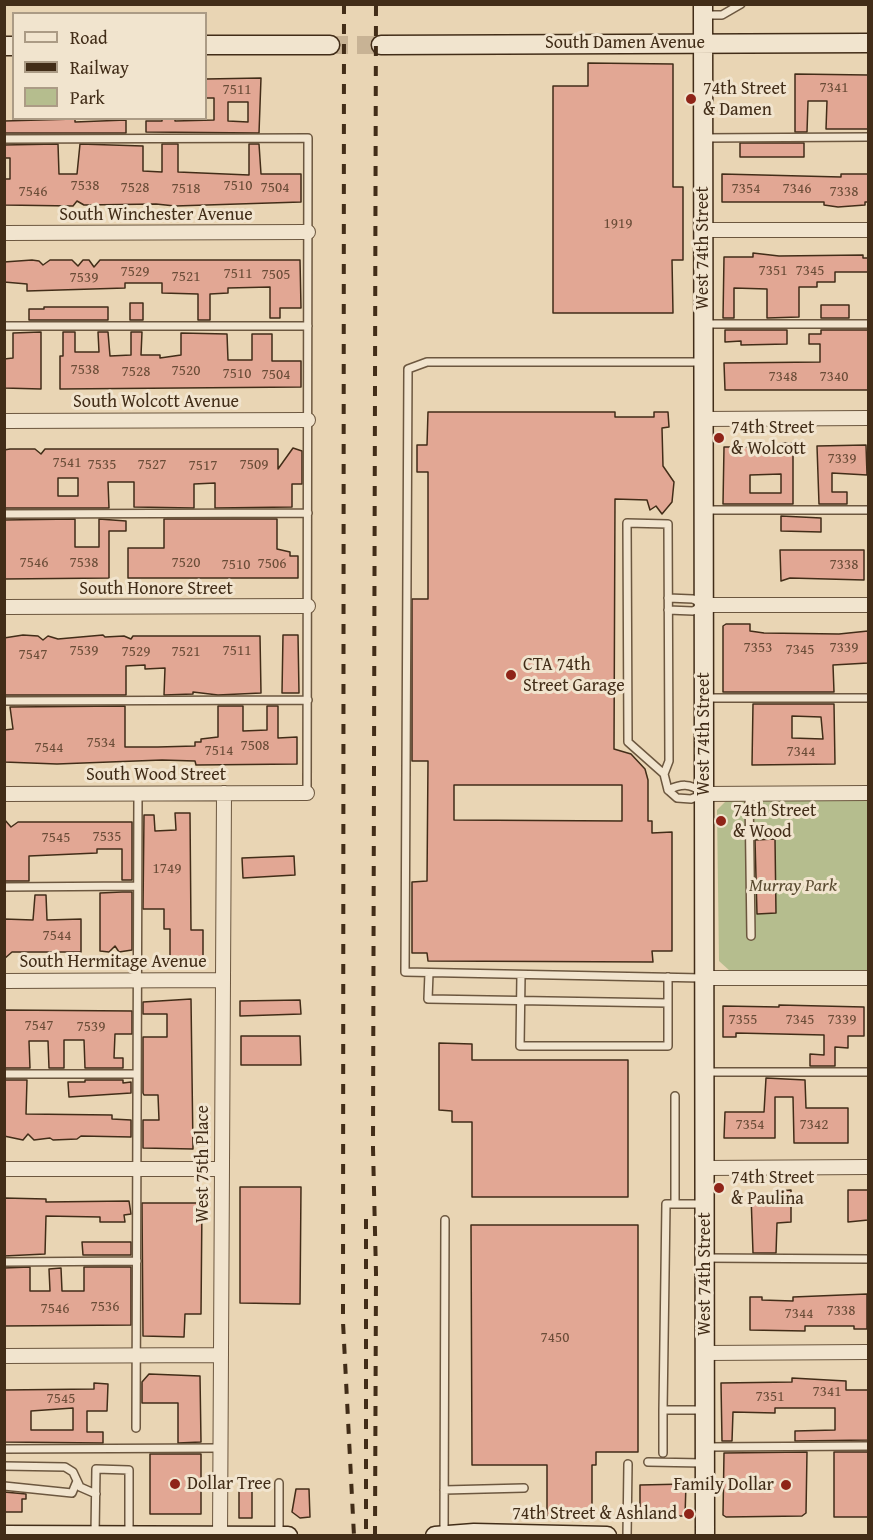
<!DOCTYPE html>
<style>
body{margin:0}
#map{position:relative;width:873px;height:1540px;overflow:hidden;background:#e9d5b4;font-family:"Gentium Book Plus",serif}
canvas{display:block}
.frame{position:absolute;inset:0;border:6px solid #422d18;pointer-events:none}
.legend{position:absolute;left:12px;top:12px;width:195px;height:108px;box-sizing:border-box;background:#f1e4ce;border:2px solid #ab9b85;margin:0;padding:8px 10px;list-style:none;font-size:18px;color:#422d18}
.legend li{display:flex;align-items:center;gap:12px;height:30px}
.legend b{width:30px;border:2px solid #ab9b85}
</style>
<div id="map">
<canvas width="873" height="1540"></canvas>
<div class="frame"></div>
<ul class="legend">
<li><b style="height:8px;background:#f1e4ce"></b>Road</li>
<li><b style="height:8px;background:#422d18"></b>Railway</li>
<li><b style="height:16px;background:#b5bd8e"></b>Park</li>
</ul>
</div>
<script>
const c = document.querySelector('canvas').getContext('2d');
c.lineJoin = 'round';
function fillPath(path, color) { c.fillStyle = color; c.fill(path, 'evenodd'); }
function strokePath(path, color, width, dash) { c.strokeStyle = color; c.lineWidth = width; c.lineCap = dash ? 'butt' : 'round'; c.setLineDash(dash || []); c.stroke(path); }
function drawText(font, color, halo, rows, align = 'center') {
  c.font = font + ' "Gentium Book Plus",serif'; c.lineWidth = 6; c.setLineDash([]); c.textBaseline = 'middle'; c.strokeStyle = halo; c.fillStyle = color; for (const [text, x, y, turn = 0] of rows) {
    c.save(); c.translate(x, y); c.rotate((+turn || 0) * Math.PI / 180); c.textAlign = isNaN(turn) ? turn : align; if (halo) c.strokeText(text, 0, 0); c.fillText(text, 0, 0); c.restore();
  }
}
fillPath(new Path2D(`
 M726 801H868V971H730L719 961 717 810Z`), '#b5bd8e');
const building = new Path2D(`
 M588 63 673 64V187H683V260H672L673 313H553V86H588Z
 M795 74 868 75V129H826L827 101H808L807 132H795Z
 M261 78 259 133 146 132V121H162V118H175V121L214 120V98H206V79ZM228 102H248V122L228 121Z
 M75 119V122L126 120V133H4V121Z
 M740 143H804V157H740Z
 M58 144 59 174H77L80 144 143 146V171L162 172V144H178V172L249 175V144H259L261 174H301V202L175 206 156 204 84 205 77 201 73 206 4 205V179H10V158H4V145Z
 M722 174 841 177V174H868V202H865V205L838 207 824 205V202H722Z
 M753 253 779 256 863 255V258H868V272H835V282H817V287H799V317L767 318V289L734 288V318H723L724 257H753Z
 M32 260 39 261 43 265 50 260H72L78 266 83 260H89L94 267 100 260H300L301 308H280V318H270V287L228 288V293L210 294V320H198V294L162 293V283H125V288L27 291V284L4 282V262Z
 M130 303H143V320H130Z
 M821 305H849V318H821Z
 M44 307H108V320H29V309H44Z
 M725 330H787V344L741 345V341L725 342Z
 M821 330H868V390H725L724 363 820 362V344H809V334H821Z
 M41 332V389L4 388V359L13 358V333Z
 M63 332H75V352H99L98 332H108L110 356 131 355V332H142L141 355H160V358L181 355V333L227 334 228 360H252V334H272V361H301V387L60 389V356H63Z
 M428 412H615V417H654V412H668L669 427 662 428 663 466 674 482 672 502 662 514 656 506 650 510 647 500 615 499 614 749 631 754 645 769 648 780V821H652V833L672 832V951H652L653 962 428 961 427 953H412V882L427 881 428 761H412V599H428V472H417V445H427ZM454 785H622V821L454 820Z
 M780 443H793V504H723L724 447H780ZM781 474V493H750V475Z
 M866 445 867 475 832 473V492H847V504H819L817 446Z
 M293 448 302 451V484H292V507L215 508V483L194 484V508L134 507V482H108L109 508H4V450L10 449H35L41 454 45 449H278V469ZM58 478H78V496H58Z
 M781 516 821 518V532L781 531Z
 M75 519V547H99V519L126 521V531H109V578L4 579V520Z
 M164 519H277V549L290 552V556H298V578H128V548H164Z
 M780 550H864V580L790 578 781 581Z
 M726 624H750V631L764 633 839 634 868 631V663L833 665 834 692H723V626Z
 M23 635 38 636 43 640 48 636 58 639 103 635 105 637 124 636 131 639 133 636H260L261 693 218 695 193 692V694L164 695 165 668 145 669V665L126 666V695H4V638Z
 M283 635H298L299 693H282Z
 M753 704H834L835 764 752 765ZM792 716 821 717 823 739 792 738Z
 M125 706V747H158L195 746V742H201V739L218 737V706H243V731L267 730V706H278V738L297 737V764L196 765 195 761 162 760 57 764 4 762V730L13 729 10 707Z
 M175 813H190L191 930H203V962H170V929H164V909H143L144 815H154L155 831 176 830Z
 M4 819 11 827 18 822H132V880H122V849H97V853L29 856V881H4Z
 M775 839 776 913 757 914 755 840Z
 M294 856 295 875 243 878 242 858Z
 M122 892H132V950L119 952 115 946 109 952 100 951V893Z
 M35 895H46L47 920 81 919V952H12L4 959V919L33 920Z
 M191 999 193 1149 143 1148V1120H159L158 1095H144L143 1093V1037H167V1014H143V1002Z
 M300 1000 301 1014 240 1016V1001Z
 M779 1005 864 1007V1036H848V1048L835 1047V1066H810V1054L824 1055V1035L736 1033V1037H723V1006L779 1007Z
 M4 1010 132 1011V1034H115L114 1058H123V1068H85L84 1040H64V1068H49L48 1041H29L30 1068H4Z
 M241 1036H300L301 1065H241Z
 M439 1043 472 1044V1060H628V1197H472V1122H452V1111L439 1110Z
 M766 1078 805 1080 806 1108H848V1143H794L793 1097H775V1138H724L725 1112H764Z
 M4 1080H27L26 1114 112 1115V1119L131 1120V1137L81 1136 77 1139 53 1140 50 1138 34 1140 28 1134 23 1140 4 1136Z
 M85 1080H123V1083L131 1082V1093L69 1097 68 1082H85Z
 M240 1187H301L300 1304 240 1303Z
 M791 1190V1222L777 1223 776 1253H753L751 1195H780V1191Z
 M848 1190H868V1220L848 1222Z
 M4 1198 46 1199V1202L129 1201 131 1214 124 1215 125 1222H100V1217L46 1216 45 1254 4 1256Z
 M142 1203H202L201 1314H185L184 1337 143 1336Z
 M471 1225H638V1452H596V1465H592V1518H547V1465H472Z
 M82 1242H131V1255H83Z
 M30 1267V1291H50L49 1269 61 1268 62 1291H84V1267H131V1325L4 1326V1268Z
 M867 1294V1329H854V1326H805V1331L750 1330V1297H762V1300L793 1301V1297Z
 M149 1374 200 1376 201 1442 178 1443V1403H142V1382Z
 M792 1378 846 1381V1390H868V1440L795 1441V1431L835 1430V1408H775V1413L733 1412 732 1441H722L721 1383 792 1382Z
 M94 1383 108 1384 107 1411H87V1432H103V1443L4 1442V1390L94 1389ZM73 1408V1430H31V1411Z
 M807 1452 806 1513 802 1516 726 1517 723 1515 724 1453Z
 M834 1452H868V1517H834Z
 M150 1454H201V1514H150Z
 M686 1484 685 1516H640V1485Z
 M239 1486 252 1487V1518H239Z
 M296 1489H309L310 1517 300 1518 292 1512Z
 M4 1492 26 1494V1499H22V1512H4Z`);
fillPath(building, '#e2a794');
strokePath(building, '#422d18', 1.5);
strokePath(new Path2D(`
 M330 45H381`), '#c8b395', 18, [18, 9]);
const lane = new Path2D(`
 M703 15H722L741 4
 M703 138 868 137
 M4 139 308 138 307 793
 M703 324H868
 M4 326H308
 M704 510H868
 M4 514 308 513
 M668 598 693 599 703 604
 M668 610 693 611 702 606
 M706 698H868
 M4 701 308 700
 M664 774 669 761 668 524 627 523 628 742 664 774 668 790 677 798 691 799 701 795
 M668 790C681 784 690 783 701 792
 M749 794 751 936
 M4 887 137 886
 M429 973 428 999 668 1003
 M521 975 520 1046H668V977
 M702 978 405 972 408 369 427 362H702
 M704 1072H868
 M4 1074H137
 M675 1204V1096
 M706 1258 868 1259
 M4 1262 137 1261
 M663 1410 666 1204H703
 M136 1428 138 793
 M706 1447 868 1446
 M4 1449 220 1448
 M663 1453V1410H705
 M648 1462 703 1463
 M4 1466 65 1467 73 1472 80 1487 96 1494
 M279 1483V1534
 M4 1486 72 1493 77 1481
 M444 1490 524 1488
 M95 1534 96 1469 129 1470V1534
 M444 1535 445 1220
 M627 1536 628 1464`);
const street = new Path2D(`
 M703 230H868
 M4 233 308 232
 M703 419 868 418
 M4 421 308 420
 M704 605H868
 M4 607 308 606
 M4 794 307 793
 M704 794 868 793
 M704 978H868
 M4 981 223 980
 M705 1168 868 1167
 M4 1169H221
 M705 1353 868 1352
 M4 1356 221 1355
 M220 1536 224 793`);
const secondary = new Path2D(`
 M703 4 705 1536
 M206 45H330
 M381 45 868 43
 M4 46H14
 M4 1535 288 1536
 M435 1536 474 1533 607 1536`);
strokePath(lane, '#6c573f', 10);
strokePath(street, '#6c573f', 16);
strokePath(secondary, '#422d18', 21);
strokePath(lane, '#f1e4ce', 7);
strokePath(street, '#f1e4ce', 14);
strokePath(secondary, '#f1e4ce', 18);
strokePath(new Path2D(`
 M344 4 343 1322 354 1536
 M366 1219V1536
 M375 1536 376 1273 373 1148 376 4`), '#422d18', 4, [10, 10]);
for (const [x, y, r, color] of [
 [691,99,6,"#8f2418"],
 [719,438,6,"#8f2418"],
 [511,675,6,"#8f2418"],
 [721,821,6,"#8f2418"],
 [719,1188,6,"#8f2418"],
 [175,1484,6,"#8f2418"],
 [786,1485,6,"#8f2418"],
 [689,1514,6,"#8f2418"]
]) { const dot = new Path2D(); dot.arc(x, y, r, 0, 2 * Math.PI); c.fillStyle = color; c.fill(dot); strokePath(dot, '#f1e4ce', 2); }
drawText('15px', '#6a4c37', null, [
 ["7341",834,88],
 ["7511",237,90],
 ["7538",85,186],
 ["7510",238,186],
 ["7528",135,188],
 ["7504",275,188],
 ["7518",186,189],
 ["7354",746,189],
 ["7346",797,189],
 ["7546",33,192],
 ["7338",844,192],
 ["1919",618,224],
 ["7351",773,271],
 ["7345",810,271],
 ["7529",135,272],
 ["7511",238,274],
 ["7505",276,275],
 ["7521",186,277],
 ["7539",84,278],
 ["7538",85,370],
 ["7520",186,371],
 ["7528",136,372],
 ["7510",237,374],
 ["7504",276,375],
 ["7348",783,377],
 ["7340",834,377],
 ["7339",842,459],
 ["7541",67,463],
 ["7535",102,465],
 ["7527",152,465],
 ["7509",254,465],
 ["7517",203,466],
 ["7546",34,563],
 ["7538",84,563],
 ["7520",186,563],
 ["7506",272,564],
 ["7510",236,565],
 ["7338",844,565],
 ["7353",758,648],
 ["7339",844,648],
 ["7345",800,650],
 ["7539",84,651],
 ["7511",237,651],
 ["7529",136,652],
 ["7521",186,652],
 ["7547",33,655],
 ["7534",101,743],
 ["7508",255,746],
 ["7544",49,748],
 ["7514",219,751],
 ["7344",801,752],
 ["7535",107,837],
 ["7545",56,838],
 ["1749",167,869],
 ["7544",57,936],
 ["7355",743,1020],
 ["7345",800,1020],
 ["7339",842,1020],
 ["7547",39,1026],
 ["7539",91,1027],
 ["7354",750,1125],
 ["7342",814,1125],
 ["7536",105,1307],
 ["7546",55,1309],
 ["7338",841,1311],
 ["7344",799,1314],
 ["7450",555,1338],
 ["7341",827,1392],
 ["7351",770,1397],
 ["7545",61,1399]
]);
drawText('18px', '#422d18', '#f1e4ce', [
 ["South Damen Avenue",625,43],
 ["South Winchester Avenue",156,215],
 ["West 74th Street",703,248,-90],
 ["South Wolcott Avenue",156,402],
 ["South Honore Street",156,589],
 ["West 74th Street",704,734,-90],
 ["South Wood Street",156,775],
 ["South Hermitage Avenue",113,962],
 ["West 75th Place",203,1164,-90],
 ["West 74th Street",705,1274,-90]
]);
drawText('18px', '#422d18', '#f1e4ce', [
 ["74th Street",703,89],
 ["& Damen",703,110],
 ["74th Street",731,428],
 ["& Wolcott",731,449],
 ["CTA 74th",523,665],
 ["Street Garage",523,686],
 ["74th Street",733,811],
 ["& Wood",733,832],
 ["74th Street",731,1178],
 ["& Paulina",731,1199],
 ["Dollar Tree",187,1484],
 ["Family Dollar",774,1485,"right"],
 ["74th Street & Ashland",677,1514,"right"]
], 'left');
drawText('italic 18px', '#594a30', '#f1e4ce', [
 ["Murray Park",793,886]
]);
</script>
